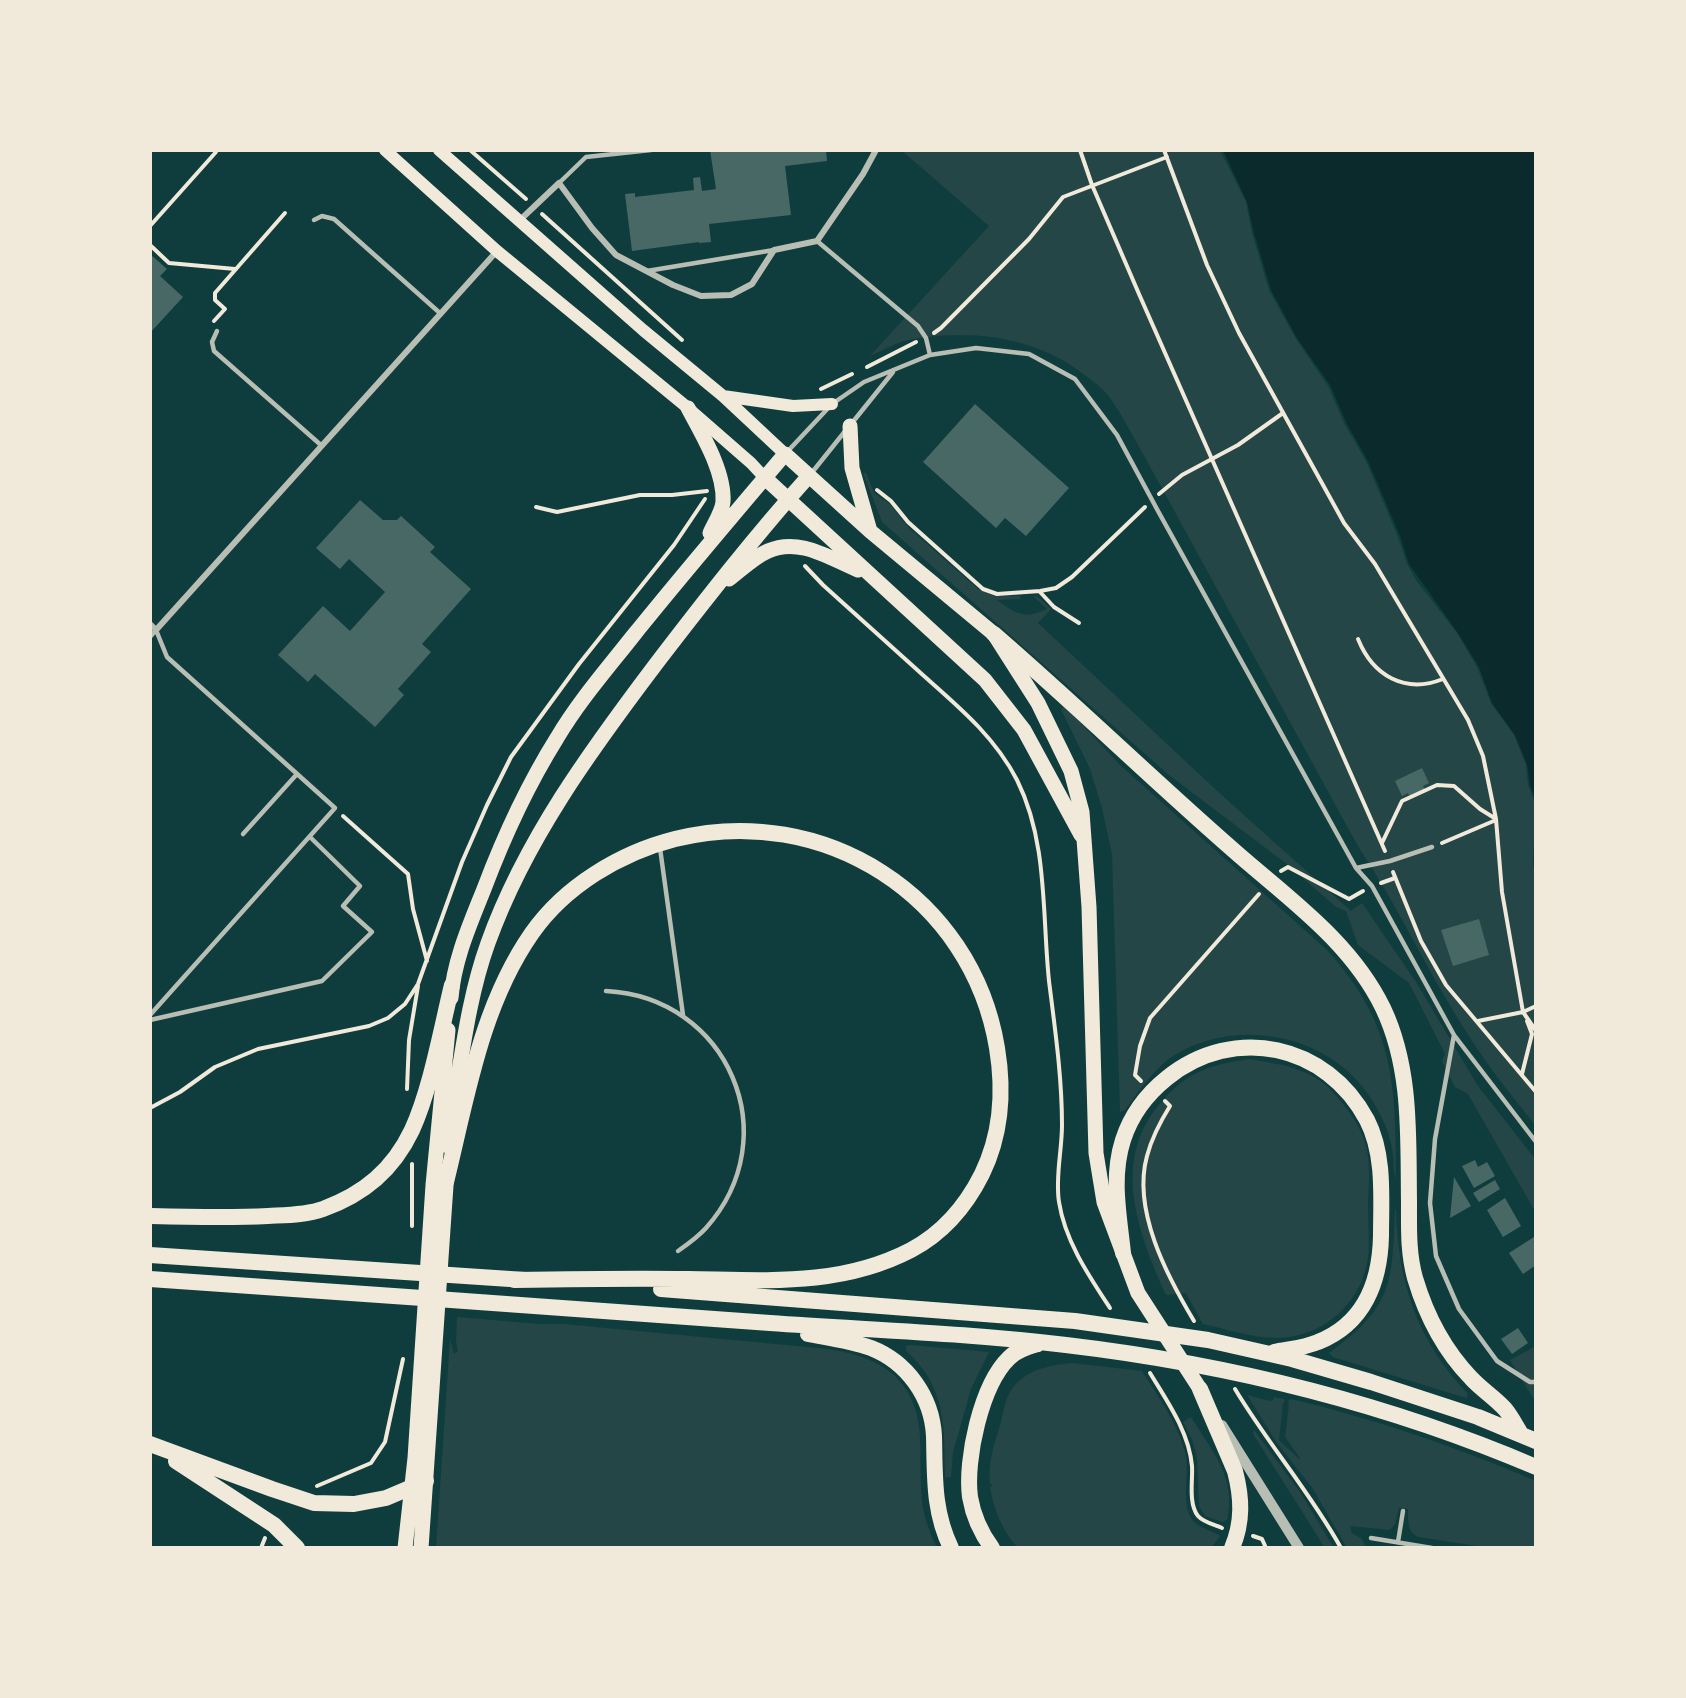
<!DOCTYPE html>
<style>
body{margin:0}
#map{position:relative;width:1686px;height:1698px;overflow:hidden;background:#0f3d3e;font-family:Mulish,sans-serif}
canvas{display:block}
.frame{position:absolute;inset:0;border:152px solid #f1e9da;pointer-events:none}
</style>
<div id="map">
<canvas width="1686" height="1698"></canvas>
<div class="frame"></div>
</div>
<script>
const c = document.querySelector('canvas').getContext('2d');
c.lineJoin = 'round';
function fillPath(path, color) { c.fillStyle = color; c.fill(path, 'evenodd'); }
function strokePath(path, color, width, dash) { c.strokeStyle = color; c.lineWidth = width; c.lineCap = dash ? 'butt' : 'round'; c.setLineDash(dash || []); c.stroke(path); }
fillPath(new Path2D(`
 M901 150H1220L1246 202 1252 233 1269 290 1296 339 1328 386 1345 425 1366 461 1398 537 1407 564 1416 580 1457 633 1477 667 1491 703 1514 735 1526 765 1528 785 1536 805 1533 863 1536 884V1126C1511 1095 1486 1064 1465 1030 1427 971 1398 906 1359 848L1142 452C1131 433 1120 411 1107 394 1101 387 1093 381 1086 376 1037 336 969 328 908 340 895 343 882 351 870 356L989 226Z
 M863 473H866L874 493 890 504 909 528 978 589 994 596H1020L1021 599 997 600C1017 615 1025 619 1047 609L1033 596 1038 597 1051 609 1038 623 1215 789 1351 911 1362 903 1416 982 1478 1086 1536 1160V1213L1468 1094 1455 1087 1442 1061 1445 1054 1409 983 1358 945 1346 911 1336 907 1288 865 1169 775 882 522Z
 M1065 706 1120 765 1327 950C1394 1024 1396 1083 1396 1179 1393 1171 1394 1158 1392 1148 1389 1132 1382 1116 1373 1102 1334 1035 1238 1015 1173 1056 1153 1070 1140 1090 1125 1110L1120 1112 1112 854 1102 808 1090 769 1061 709Z
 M1249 1059C1277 1064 1307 1067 1329 1088 1341 1101 1354 1116 1361 1132 1372 1154 1369 1181 1368 1204 1368 1222 1371 1253 1366 1268 1357 1304 1326 1332 1289 1337 1261 1341 1230 1330 1203 1324L1186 1293 1166 1295C1139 1235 1111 1163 1158 1106 1185 1073 1207 1065 1249 1059Z
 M1395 1210H1396C1398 1282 1417 1341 1468 1394L1466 1398 1333 1357 1329 1353C1393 1307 1392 1283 1395 1210Z
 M457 1317 539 1324H564L828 1349C875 1356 912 1374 919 1426 922 1450 919 1475 922 1500 923 1516 930 1533 937 1548H436L450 1339 454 1354 458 1351 456 1342Z
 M910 1345 989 1352 971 1389 953 1452 951 1477 945 1478C944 1427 947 1387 906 1351V1346Z
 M1536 1346V1403L1510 1360Z
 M1072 1363 1142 1371C1158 1397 1180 1426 1186 1457 1189 1475 1182 1499 1190 1516 1196 1528 1210 1529 1220 1536L1211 1548H1018C1002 1530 994 1510 990 1487L992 1486V1484H990C988 1464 993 1447 999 1429 1003 1417 1004 1401 1011 1390 1025 1370 1049 1365 1072 1363Z
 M1247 1395 1270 1401 1273 1400 1274 1397 1284 1399 1285 1401 1283 1403 1279 1440 1299 1459 1300 1458 1285 1437 1289 1404 1288 1401 1291 1399C1375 1419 1457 1447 1536 1481V1548H1489L1419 1537C1407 1533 1408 1520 1408 1509L1399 1508 1395 1524 1390 1530 1350 1526 1352 1533 1362 1539 1365 1546 1378 1548H1347L1313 1489 1277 1443Z
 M1191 1417C1212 1451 1237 1478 1227 1520L1222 1522 1205 1516 1199 1506 1197 1458 1192 1439 1183 1422Z
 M1254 1430 1300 1492 1334 1548H1325L1253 1434Z`), '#244646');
fillPath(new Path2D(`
 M1223 150H1536V801L1530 785 1527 764 1515 735 1492 703 1479 667 1458 633 1409 564 1400 536 1368 461 1347 424 1330 385 1297 338 1271 290 1254 233 1247 202Z`), '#0a2a2b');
fillPath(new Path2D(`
 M710 150H826L827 161 785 166 791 215 709 224 711 242 699 243V242L632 251 625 194 635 193V197L694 190 693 178 700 177 702 191 716 189Z
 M150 254 167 269 160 276 183 297 150 333Z
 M975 404 1069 488 1026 536 1005 518 996 528 923 462Z
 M360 500 383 520H397L401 516 435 547 430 552 471 589 422 644 431 652 398 689 404 695 375 727 315 674 308 682 278 655 323 606 350 631 385 592 349 559 340 569 316 548Z
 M1422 768 1429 783 1423 786 1425 790 1410 797 1408 793 1402 796 1395 781Z
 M1479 919 1489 955 1453 966 1441 930Z
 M1475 1160 1478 1167 1487 1162 1495 1176 1474 1188 1462 1166Z
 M1454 1177 1471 1206 1450 1218Z
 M1495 1180 1500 1189 1479 1202 1473 1193Z
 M1505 1198 1521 1226 1503 1237 1487 1210Z
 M1534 1237 1536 1239V1265L1523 1274 1509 1253Z
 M1518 1328 1528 1343 1512 1354 1501 1339Z`), '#486865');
strokePath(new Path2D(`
 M470 150 526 199
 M1080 150 1092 185 1139 294 1385 851
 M1164 150 1207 265 1239 333 1344 523 1375 564 1468 720 1483 756 1496 819 1502 892 1523 1012 1536 1031
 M542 214 682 340
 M150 226 216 152 214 150
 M150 245 169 263 235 269
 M214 321 225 309 215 300V293L285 213
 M934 333 941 328 1029 239 1063 197 1167 157
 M867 367 916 342
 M821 389 852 374
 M877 490 891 501 908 522 983 589 997 594 1040 591 1056 588 1072 577 1145 507
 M1159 494 1182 475 1238 445 1283 413
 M536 507 557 512 640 495H672L707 491
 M805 566 823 585C856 615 890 645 924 676 959 707 995 737 1017 780 1048 842 1042 914 1049 981 1055 1029 1062 1077 1062 1125 1062 1151 1055 1177 1059 1202 1065 1241 1089 1276 1110 1308
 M1040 592 1054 607 1079 623
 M1358 639C1373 676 1405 694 1443 679
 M343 816 408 874 413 909 427 961
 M1382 843 1402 801 1437 785 1454 786 1480 809 1496 819
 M1442 843 1496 820
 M1281 871 1288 867 1349 899 1363 891
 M1393 872 1421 941 1446 985 1536 1092
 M1381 883 1395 878
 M1478 1021 1523 1012 1536 1006
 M1522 1074 1532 1034 1527 1021
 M1141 1081 1135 1075 1140 1046 1150 1018 1259 894
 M407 1089 409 1040 418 986
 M1165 1101 1170 1106C1160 1122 1152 1137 1147 1156 1132 1210 1167 1276 1194 1321
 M150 1108 180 1092 215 1067 258 1049 369 1026 388 1018 405 1004 418 984 462 862 487 805 511 757 579 664 674 545 705 499
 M412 1164V1226
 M1150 1373C1167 1401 1189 1432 1192 1466 1193 1480 1188 1503 1198 1516 1203 1522 1215 1525 1222 1528
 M1235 1389C1268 1444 1310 1492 1341 1548
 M317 1486 371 1463 385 1442 403 1359
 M1253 1536 1262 1539 1266 1548
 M261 1548 265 1538`), '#f1e9da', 4);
strokePath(new Path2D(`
 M559 183 586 157 651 150
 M314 220 322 216 334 219 441 314
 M817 241 918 326 926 338 930 355
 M647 271 774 250
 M217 331 212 342 214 351 322 446
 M852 423 893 372
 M787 452 832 404 864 382 930 355 976 348 1029 354 1075 379 1117 435 1158 511 1356 868 1372 886 1454 1035 1536 1142
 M810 475 846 430
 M150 637 156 630 167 657 335 808 150 1015
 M243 834 297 774
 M660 848 683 1015
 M1356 868 1390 861 1432 847
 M606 991C728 997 788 1136 706 1228 698 1237 688 1244 678 1251
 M150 1020 322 981 372 932 343 906 360 886 310 837
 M1454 1035 1435 1139 1430 1203 1436 1256 1459 1309 1497 1361 1530 1382H1536
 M1371 1538 1432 1548
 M1398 1542 1403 1511`), '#b8beb3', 4.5);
strokePath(new Path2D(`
 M519 221 559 183 592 228 616 255 673 285 701 296 731 295 752 284 774 250 817 241 863 174 876 150
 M150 624 156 630 497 251`), '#b8beb3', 6);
strokePath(new Path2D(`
 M1222 1425 1299 1548`), '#b8beb3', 10);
strokePath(new Path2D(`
 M385 150 497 251 688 408 751 463 765 478
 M439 150 643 330 723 396 785 454
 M723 396 793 406 832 404`), '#f1e9da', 12);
strokePath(new Path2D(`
 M688 408C702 434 725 472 723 502 722 512 714 524 710 533
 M850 426 852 468 870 531
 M765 478 985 680 1024 730 1081 835
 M729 579C741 570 754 557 768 551 799 537 829 558 858 570
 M451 998C454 960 470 924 484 889 504 836 527 786 557 738 579 701 607 669 633 636 683 574 734 514 785 454L870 531 994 634 1038 703 1071 771 1082 812 1089 907 1096 1153 1104 1202 1138 1293 1200 1389
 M449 1147 450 1125C461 1065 467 1001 488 943 525 840 591 750 656 664 705 600 754 537 808 477
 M405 1548 415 1458 433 1185 448 1030
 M421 1548 447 1171`), '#f1e9da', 15);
strokePath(new Path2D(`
 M994 634C1075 704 1151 778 1231 848 1286 897 1350 940 1383 1008 1412 1069 1408 1137 1409 1202 1409 1228 1408 1253 1415 1278 1426 1315 1444 1350 1471 1378 1481 1389 1495 1398 1505 1409 1511 1416 1516 1426 1521 1434
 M446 1182C467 1097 481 1006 532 933 565 886 620 853 675 839 823 802 972 896 997 1048 1004 1090 1001 1135 982 1174 966 1206 943 1233 911 1250 840 1287 766 1280 688 1279 630 1278 572 1279 514 1280
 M150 1216C190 1217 229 1218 268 1216 286 1215 306 1215 323 1209 364 1194 393 1170 412 1130 431 1088 441 1030 452 985
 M1123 1253C1119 1215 1111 1177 1123 1140 1131 1115 1147 1094 1167 1078 1234 1024 1327 1044 1367 1120 1385 1155 1381 1198 1381 1236 1380 1282 1364 1324 1318 1342 1304 1348 1288 1349 1274 1352
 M150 1255 525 1280
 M150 1279C357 1294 563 1307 770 1323 869 1330 968 1333 1066 1345 1227 1364 1386 1403 1536 1467
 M661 1289 1075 1321 1208 1340 1292 1359 1371 1382 1478 1417 1536 1441
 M808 1334C829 1338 851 1341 871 1348 907 1362 932 1397 934 1436 935 1476 933 1511 951 1548
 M1200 1389 1235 1471C1242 1498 1243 1522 1232 1548
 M150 1444 272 1489 314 1503 354 1504 386 1498 426 1481
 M176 1461 274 1525 297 1548
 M992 1548C981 1533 973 1515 970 1497 965 1460 981 1385 1009 1358 1017 1350 1028 1347 1038 1344`), '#f1e9da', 16);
</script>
